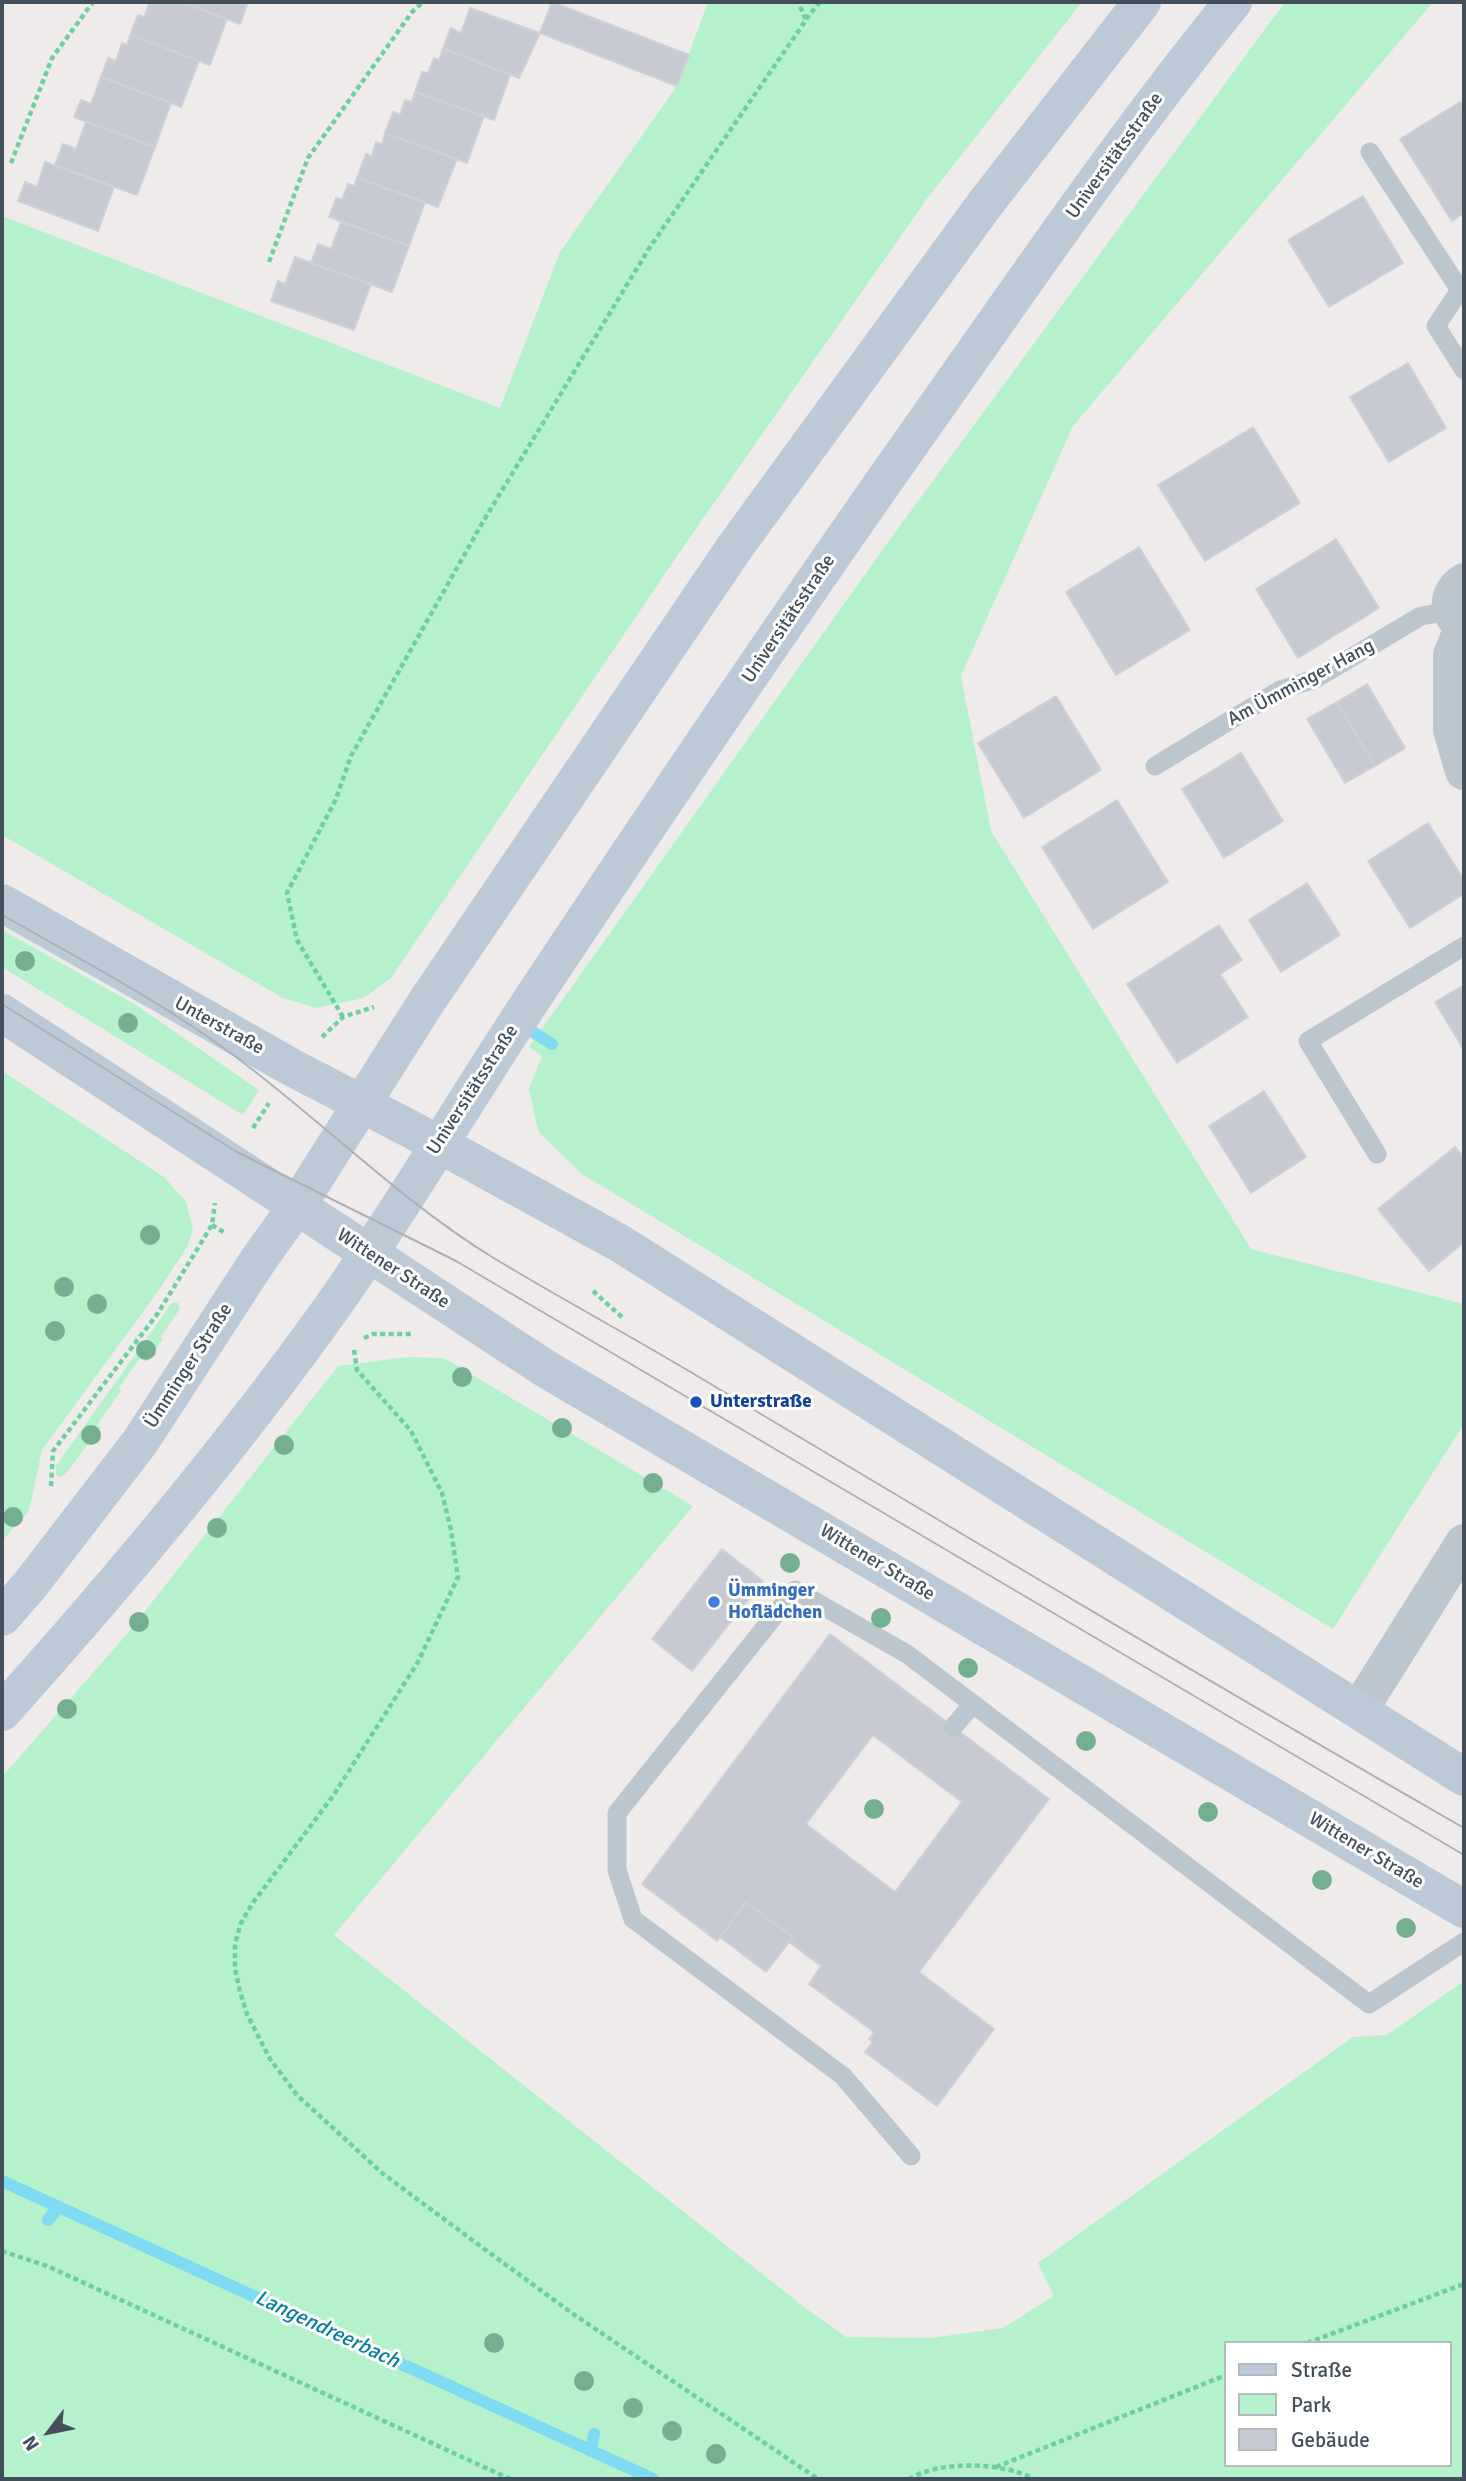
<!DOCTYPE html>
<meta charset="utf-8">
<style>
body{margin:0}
#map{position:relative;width:1466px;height:2481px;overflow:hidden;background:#efebeb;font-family:Signika,sans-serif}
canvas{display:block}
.frame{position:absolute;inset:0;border:4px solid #434f5a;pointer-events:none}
.legend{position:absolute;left:1224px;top:2341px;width:228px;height:126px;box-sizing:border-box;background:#fff;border:2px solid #b4b9bd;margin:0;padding:9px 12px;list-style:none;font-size:21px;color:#434f5a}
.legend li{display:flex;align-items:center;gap:14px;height:35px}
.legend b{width:35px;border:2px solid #b4b9bd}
.north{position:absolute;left:14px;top:2397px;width:70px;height:70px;-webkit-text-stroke:5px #fff;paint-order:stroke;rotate:238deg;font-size:19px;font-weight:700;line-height:28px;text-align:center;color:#434f5a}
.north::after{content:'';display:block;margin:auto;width:24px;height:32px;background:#434f5a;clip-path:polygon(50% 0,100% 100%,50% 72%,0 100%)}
</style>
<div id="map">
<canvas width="1466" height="2481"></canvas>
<div class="frame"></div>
<ul class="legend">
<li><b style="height:9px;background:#bcc9d6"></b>Straße</li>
<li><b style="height:19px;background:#b5f1cb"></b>Park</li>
<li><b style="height:19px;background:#c7cad2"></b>Gebäude</li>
</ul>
<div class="north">N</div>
</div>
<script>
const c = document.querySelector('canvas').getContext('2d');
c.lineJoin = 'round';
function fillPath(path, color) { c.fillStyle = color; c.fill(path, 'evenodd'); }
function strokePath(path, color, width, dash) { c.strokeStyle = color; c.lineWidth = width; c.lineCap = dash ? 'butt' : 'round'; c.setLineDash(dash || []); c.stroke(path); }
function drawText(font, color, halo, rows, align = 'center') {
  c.font = font + ' Signika,sans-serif'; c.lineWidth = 6; c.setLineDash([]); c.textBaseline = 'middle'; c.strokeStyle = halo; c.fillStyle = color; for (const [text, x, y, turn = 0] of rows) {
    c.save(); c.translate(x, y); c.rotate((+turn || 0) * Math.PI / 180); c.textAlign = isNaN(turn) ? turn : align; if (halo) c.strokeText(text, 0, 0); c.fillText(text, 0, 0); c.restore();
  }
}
fillPath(new Path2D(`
 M708 2H1082L926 200 688 540 391 978 364 998 316 1008 283 998 2 835V216L500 408 560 252 677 86Z
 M1285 2H1433L1073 426 961 676 991 831 1251 1249 1464 1304V1424L1333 1629 582 1174 538 1131 529 1089 542 1056 529 1047 888 542Z
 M2 930 136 1005 259 1090 243 1115 2 967Z
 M2 1071 164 1177 186 1202 193 1229 187 1247 159 1290 42 1450 29 1511 2 1541Z
 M174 1302 178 1303 180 1309 161 1336 163 1339 147 1362 140 1358 119 1388 121 1391 97 1425 101 1427 64 1476 60 1477 56 1475V1466L171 1304Z
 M408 1357 444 1358 693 1506 334 1935 804 2307 846 2337 931 2338 1003 2328 1054 2296 1038 2263 1353 2037 1387 2035 1464 1981V2479H2V1777L127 1634 338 1366ZM1226 2343H1450V2465H1226Z`), '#b5f1cb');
strokePath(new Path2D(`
 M520 1024 552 1044
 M2 2181 653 2479
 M48 2220 59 2207
 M591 2451 594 2434`), '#7edbf1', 12);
const building = new Path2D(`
 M150 2 155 4 156 2H181L227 19 210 65 130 35 138 15 144 17Z
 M181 2H248L240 24Z
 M552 2 689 55 677 86 540 33Z
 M470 8 540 33 519 78 443 48 451 28 461 33Z
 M130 35 199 61 181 107 101 77 108 58 116 61 122 43 127 45Z
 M443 48 510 75 494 120 415 92 422 72 428 73 434 58 439 60Z
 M101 77 171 103 155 147 74 117 81 100 91 104Z
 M415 92 484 116 467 163 385 133 393 112 400 115 405 100 412 102Z
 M1460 102 1464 109V213L1452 221 1400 139Z
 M86 122 155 147 137 195 55 165 63 144 76 149Z
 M385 133 457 159 438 207 357 178 366 154 372 156 376 142 382 144Z
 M45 162 114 187 98 231 18 201 25 182 37 187Z
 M357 178 425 202 409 246 329 217 336 198 342 200 348 184 354 186Z
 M1363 196 1403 263 1329 307 1288 240Z
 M341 222 409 246 392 292 311 263 318 244 331 249Z
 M295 257 371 284 354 330 271 301 278 281 285 284Z
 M1408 363 1446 428 1389 462 1350 397Z
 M1253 427 1300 503 1205 561 1158 485Z
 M1336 539 1379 608 1298 658 1256 589Z
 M1139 547 1190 630 1116 675 1066 592Z
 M1367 684 1405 748 1375 766 1337 702Z
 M1056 696 1101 770 1024 818 978 743Z
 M1337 702 1375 766 1345 783 1307 719Z
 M1241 753 1283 821 1224 858 1182 789Z
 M1117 800 1168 882 1093 929 1042 847Z
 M1428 823 1464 880V894L1410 928 1368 861Z
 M1307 883 1340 935 1281 972 1249 920Z
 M1219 925 1242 960 1220 974 1248 1017 1177 1063 1127 984Z
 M1464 985V1050L1435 1002Z
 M1264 1091 1306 1157 1251 1193 1209 1126Z
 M1455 1147 1464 1158V1242L1429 1271 1378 1209Z
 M722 1549 763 1581 692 1671 652 1639Z
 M830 1634 1049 1799 919 1972 994 2029 937 2106 865 2052 873 2042 869 2039 874 2032 809 1984 821 1966 789 1942 793 1937 746 1902 717 1941 642 1884ZM873 1735 962 1802 895 1892 806 1824Z
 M746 1902 793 1937 766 1972 720 1937Z`);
fillPath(building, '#c7cad2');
strokePath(building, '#cfd1d8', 2);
strokePath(new Path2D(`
 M806 19 820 2
 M11 163 52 58 93 2
 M269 262 308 158 412 12 423 2
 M343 1017 297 940 287 893 336 799 351 756 484 520 650 247 806 20 798 2
 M322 1037 343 1017 374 1007
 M253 1128 269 1103
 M212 1225 225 1233
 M593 1291 624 1319
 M364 1338 373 1334H414
 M354 1350 357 1370 411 1431 442 1493 451 1530 458 1577 418 1662 333 1796 252 1904 241 1923 235 1944V1969L240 1992 247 2014 270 2059 297 2095 382 2173 483 2248 576 2316 818 2479
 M51 1486 53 1451 158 1313 212 1225 215 1203
 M2 2251 47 2266 510 2479
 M1307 2343 1464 2284
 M996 2467 1226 2375
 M909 2479C940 2460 1003 2462 1034 2479`), '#6bd19d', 4.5, [5, 3.5]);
strokePath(new Path2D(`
 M1370 152 1460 290 1436 326 1464 370
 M1155 766 1280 690 1315 679 1421 616 1451 611
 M1377 1154 1308 1041 1464 946
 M953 1727 973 1704
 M911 2156 843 2076 633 1919 617 1870V1813L795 1590 907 1654 1369 2004 1464 1942`), '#bbc6cf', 19);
strokePath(new Path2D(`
 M1463 624C1445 614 1448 592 1464 582
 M1464 625 1452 655V730L1464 771
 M1359 1710 1464 1543`), '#bbc6cf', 38);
strokePath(new Path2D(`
 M2 903 291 1067 439 1144 621 1244 1464 1777
 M2 1013 546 1369 1464 1909
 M2 1617 30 1585 140 1442 259 1259 297 1206 427 1001 735 547 985 204 1142 2
 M2 1712C118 1583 229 1451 330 1310 406 1203 471 1090 544 981 677 781 812 582 951 386 1042 256 1133 125 1233 2`), '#bcc9d6', 38);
strokePath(new Path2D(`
 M2 915C80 959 160 1001 232 1054 320 1119 398 1199 492 1257 563 1300 638 1340 709 1383 960 1533 1211 1683 1464 1828
 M2 1004 237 1152 456 1261 1464 1855`), '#adb1b7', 2);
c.fillStyle = '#74af90';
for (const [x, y] of [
 [25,961],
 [128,1023],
 [150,1235],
 [64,1287],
 [97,1304],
 [55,1331],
 [146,1350],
 [462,1377],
 [562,1428],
 [91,1435],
 [284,1445],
 [653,1483],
 [13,1517],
 [217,1528],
 [790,1563],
 [881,1618],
 [139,1622],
 [968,1668],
 [67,1709],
 [1086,1741],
 [874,1809],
 [1208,1812],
 [1322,1880],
 [1406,1928],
 [494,2343],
 [584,2381],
 [633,2408],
 [672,2431],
 [716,2454]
]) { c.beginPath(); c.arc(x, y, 10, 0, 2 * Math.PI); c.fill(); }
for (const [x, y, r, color] of [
 [696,1402,7,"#1a4fb4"],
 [714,1602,7,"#3f7fe0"]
]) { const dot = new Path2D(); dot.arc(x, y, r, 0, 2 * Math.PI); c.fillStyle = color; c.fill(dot); strokePath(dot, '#fff', 2.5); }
drawText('19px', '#434f5a', '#fff', [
 ["Universitätsstraße",1115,156,-54],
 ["Universitätsstraße",789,619,-56],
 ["Am Ümminger Hang",1301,683,-28],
 ["Unterstraße",219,1026,29],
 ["Universitätsstraße",473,1090,-57],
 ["Wittener Straße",393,1269,33],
 ["Ümminger Straße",189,1366,-57],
 ["Wittener Straße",877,1563,31],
 ["Wittener Straße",1366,1851,31]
]);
drawText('bold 19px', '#164399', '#fff', [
 ["Unterstraße",710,1402]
], 'left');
drawText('bold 19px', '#366cbe', '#fff', [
 ["Ümminger",728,1591],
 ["Hoflädchen",728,1613]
], 'left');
drawText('italic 21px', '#047f9c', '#fff', [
 ["Langendreerbach",327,2330,25]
]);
</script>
